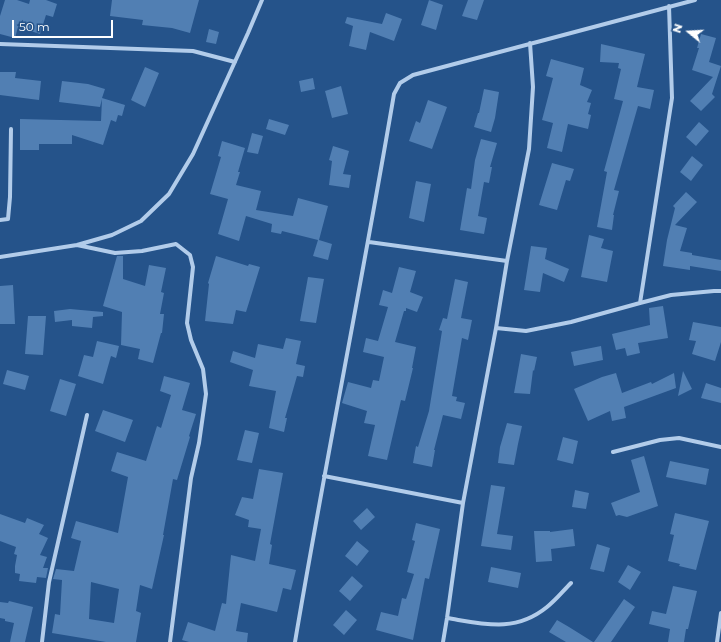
<!DOCTYPE html>
<style>
body{margin:0}
#map{position:relative;width:721px;height:642px;overflow:hidden;background:#25538a;font-family:Montserrat,sans-serif}
canvas{display:block}
.north{position:absolute;left:669px;top:12px;width:40px;height:40px;-webkit-text-stroke:3px #25538a;paint-order:stroke;rotate:288deg;font-size:11px;font-weight:700;line-height:16px;text-align:center;color:#fff}
.north::after{content:'';display:block;margin:auto;width:14px;height:18px;background:#fff;clip-path:polygon(50% 0,100% 100%,50% 72%,0 100%)}
.scale{position:absolute;left:12px;top:20px;width:101px;height:18px;box-sizing:border-box;border:2px solid #fff;border-top:0;padding-left:5px;font-size:12px;line-height:14px;white-space:nowrap;color:#fff;-webkit-text-stroke:3px #25538a;paint-order:stroke}
</style>
<div id="map">
<canvas width="721" height="642"></canvas>
<div class="north">N</div>
<div class="scale">50 m</div>
</div>
<script>
const c = document.querySelector('canvas').getContext('2d');
c.lineJoin = 'round';
function fillPath(path, color) { c.fillStyle = color; c.fill(path, 'evenodd'); }
function strokePath(path, color, width, dash) { c.strokeStyle = color; c.lineWidth = width; c.lineCap = dash ? 'butt' : 'round'; c.setLineDash(dash || []); c.stroke(path); }
fillPath(new Path2D(`
 M5 0H17L29 4 30 0H46L57 4 53 17 46 15 40 34 18 27 15 38 0 34V16Z
 M112 0H199L190 33 172 28 142 25 143 20 110 16Z
 M429 0 443 5 436 30 421 25Z
 M468 0H484L477 20 462 16Z
 M386 13 402 19 394 41 370 32 366 50 349 46 353 26 345 23 347 17 382 24Z
 M209 29 219 32 216 44 206 42Z
 M701 34 716 38 709 62 721 66 712 94 715 97 701 111 690 101 713 77 692 70 699 48H697Z
 M601 44 645 54 637 87 654 90 650 109 638 106 614 190 619 191 613 215H614L612 230 597 227 607 172 604 171 623 101 614 99 621 69 618 68 619 63 600 62Z
 M551 59 584 68 580 85 592 90 587 102 591 103 588 114 591 115 588 129 568 124 562 152 547 148 553 123 542 120 553 78 546 76Z
 M145 67 159 73 145 107 131 100Z
 M0 72H16L15 78 41 81 39 100 0 95Z
 M313 78 315 89 301 92 299 81Z
 M62 81 88 84 105 89 102 98 125 105 122 116 118 115 116 122 111 120 103 145 72 135V144H39V150H20V119L101 121 102 99 100 107 59 102Z
 M341 86 348 114 332 118 325 91Z
 M484 89 499 92 495 118 491 132 474 127 478 113H479Z
 M428 100 447 107 432 149 409 141 416 121 420 123Z
 M269 119 289 125 285 135 266 129Z
 M699 122 709 131 696 146 686 137Z
 M252 133 263 136 258 154 247 152Z
 M481 139 497 143 490 167H492L489 183 484 182 478 216 487 218 484 234 460 230 467 188 471 189 475 160Z
 M222 141 245 148 238 172H240L236 185 261 191 256 210 293 216 298 198 328 206 319 240 332 244 328 260 313 256 318 240 282 231 281 234 271 232 272 224 246 216 239 241 218 234 228 199 210 194 221 157 218 156Z
 M333 146 349 151 343 174 351 175 349 188 329 185 332 161 329 160Z
 M692 156 703 165 691 181 680 172Z
 M552 163 574 169 570 181 566 180 557 210 539 205Z
 M416 181 431 184 424 222 409 218Z
 M686 192 697 202 675 225 687 228 680 251 692 253V255L721 260V271L690 266V270L663 266 667 240 675 208 673 206Z
 M589 235 604 239 601 248 613 251 607 282 581 277Z
 M531 246 547 248 545 259 569 269 564 282 543 273 540 292 524 290Z
 M117 256H123V279L145 286 149 265 166 268 161 292 164 293 160 314H164L162 333H161L153 363 138 359 140 349 121 345 122 312 103 306Z
 M216 256 248 266 249 264 260 267 246 312 236 310 233 324 205 321 209 284 208 283Z
 M399 267 416 271 410 292 423 297 417 312 406 308V311H404L395 342 416 347 412 368H413L405 401 401 400 387 460 368 456 375 425 364 423 367 411 342 403 348 382 371 388 373 380 379 381 384 357 363 352 366 338 378 341 388 307 379 305 383 290 392 293Z
 M308 277 324 279 316 323 300 321Z
 M455 279 468 282 461 318 472 320 468 340 462 338 452 396 457 397 456 401 465 403 461 419 443 415 434 450H435L432 467 413 463 416 446 418 447 429 411 442 331 439 330 443 318 447 319Z
 M13 285 15 324H0V286Z
 M663 306 668 338 638 343 640 353 627 356 625 348 616 350 612 334 650 325 649 308Z
 M70 309 103 312V316L93 317 92 328 72 326V320L55 322 54 311Z
 M28 316H46L43 355 25 354Z
 M693 322 721 327V342L715 361 692 354 696 341 689 340Z
 M286 338 301 341 296 364 305 366 303 377 297 376 285 418H287L284 432 269 428 276 391 249 386 253 370 230 362 233 351 255 358 258 344 283 349Z
 M97 341 119 346 116 358 111 356 103 384 78 376 84 355 93 357Z
 M601 346 603 360 574 366 571 352Z
 M521 354 537 357 534 371 533 370 530 394 514 393Z
 M7 370 29 376 25 390 3 384Z
 M683 371 692 389 678 396Z
 M616 373 622 393 651 382 652 384 674 373 676 388 624 407 626 418 612 421 610 411 588 421 574 389 602 377Z
 M164 376 190 383 182 410 196 414 189 436 190 437 177 480 173 479 163 535H164L152 589 140 585 136 611 141 613 136 642H106L52 633 55 614 60 615 62 580 53 579 56 569 74 571 81 541 71 538 76 521 118 533 128 477 111 471 117 452 146 461 157 426 161 428 171 395 160 391ZM91 582 119 589 114 623 89 619Z
 M60 379 76 384 66 416 50 411Z
 M706 383 721 388V403L701 398Z
 M103 410 133 420 125 442 95 431Z
 M507 423 522 426 518 444 514 465 498 463 500 447Z
 M245 430 259 433 252 463 237 460Z
 M563 437 578 441 573 464 557 460Z
 M644 456 658 506 627 517 619 515 616 516 611 503 640 492 631 460Z
 M670 461 709 469 706 485 666 477Z
 M259 469 283 473 270 544 272 545 269 564 296 570 291 590 283 588 277 612 241 603 236 631 248 633 247 642H189L182 640 188 622 215 631 222 603 226 604 231 555 255 561 261 529 248 527 249 520 235 515 242 497 253 499Z
 M491 485 505 487 497 534 513 536 511 550 481 546Z
 M575 490 589 493 586 509 572 507Z
 M367 508 375 517 361 530 353 521Z
 M675 513 709 521 696 570 679 566 680 564 668 561 674 535 670 534Z
 M0 514 25 523 27 518 44 525 39 534 48 538 40 555 47 557 43 568H48L46 578 37 577 36 583 19 581 20 574 15 573V566L17 555 14 554 16 547 0 541Z
 M416 523 440 529 429 579 425 578 413 640 376 630 381 612 398 616 402 598 406 599 408 593 414 574 407 572 415 541 412 540Z
 M573 529 575 546 551 549 552 561 536 562 534 531H550V532Z
 M357 541 369 551 357 566 345 556Z
 M597 544 610 548 604 572 590 569Z
 M628 565 641 572 630 590 618 582Z
 M491 567 521 573 518 588 488 582Z
 M352 576 363 586 350 601 339 591Z
 M673 586 697 591 688 629H686L684 642H668L670 629 649 624 652 611 666 614Z
 M624 599 635 607 624 623 611 642H594Z
 M9 601 33 607 25 642H10L14 623 5 621V619L0 618V602L8 603Z
 M346 610 357 620 344 635 333 625Z
 M557 620 569 627 593 642H566L549 632Z`), '#517fb3');
strokePath(new Path2D(`
 M0 44 193 51 235 62
 M0 220 8 219 10 197 11 129
 M369 242 507 261
 M77 245 115 253 142 251 176 244 190 255 193 267 187 323 191 340 203 369 206 394 199 443 191 478 170 642
 M0 257 77 245 112 235 141 221 169 194 193 154 248 33 262 0
 M640 303 671 295 714 291H721
 M496 328 526 331 571 322 640 303 672 98 669 6
 M613 452 660 440 679 438 721 447
 M324 476 463 503
 M447 618C484 624 515 633 547 607 556 600 563 591 571 583
 M42 642 49 582 87 415
 M295 642C326 459 363 277 394 94L400 83 413 75 695 0
 M443 642 447 618 463 503 496 328 507 261 529 149 533 87 530 43
 M717 642 721 613`), '#b2ccea', 4);
</script>
